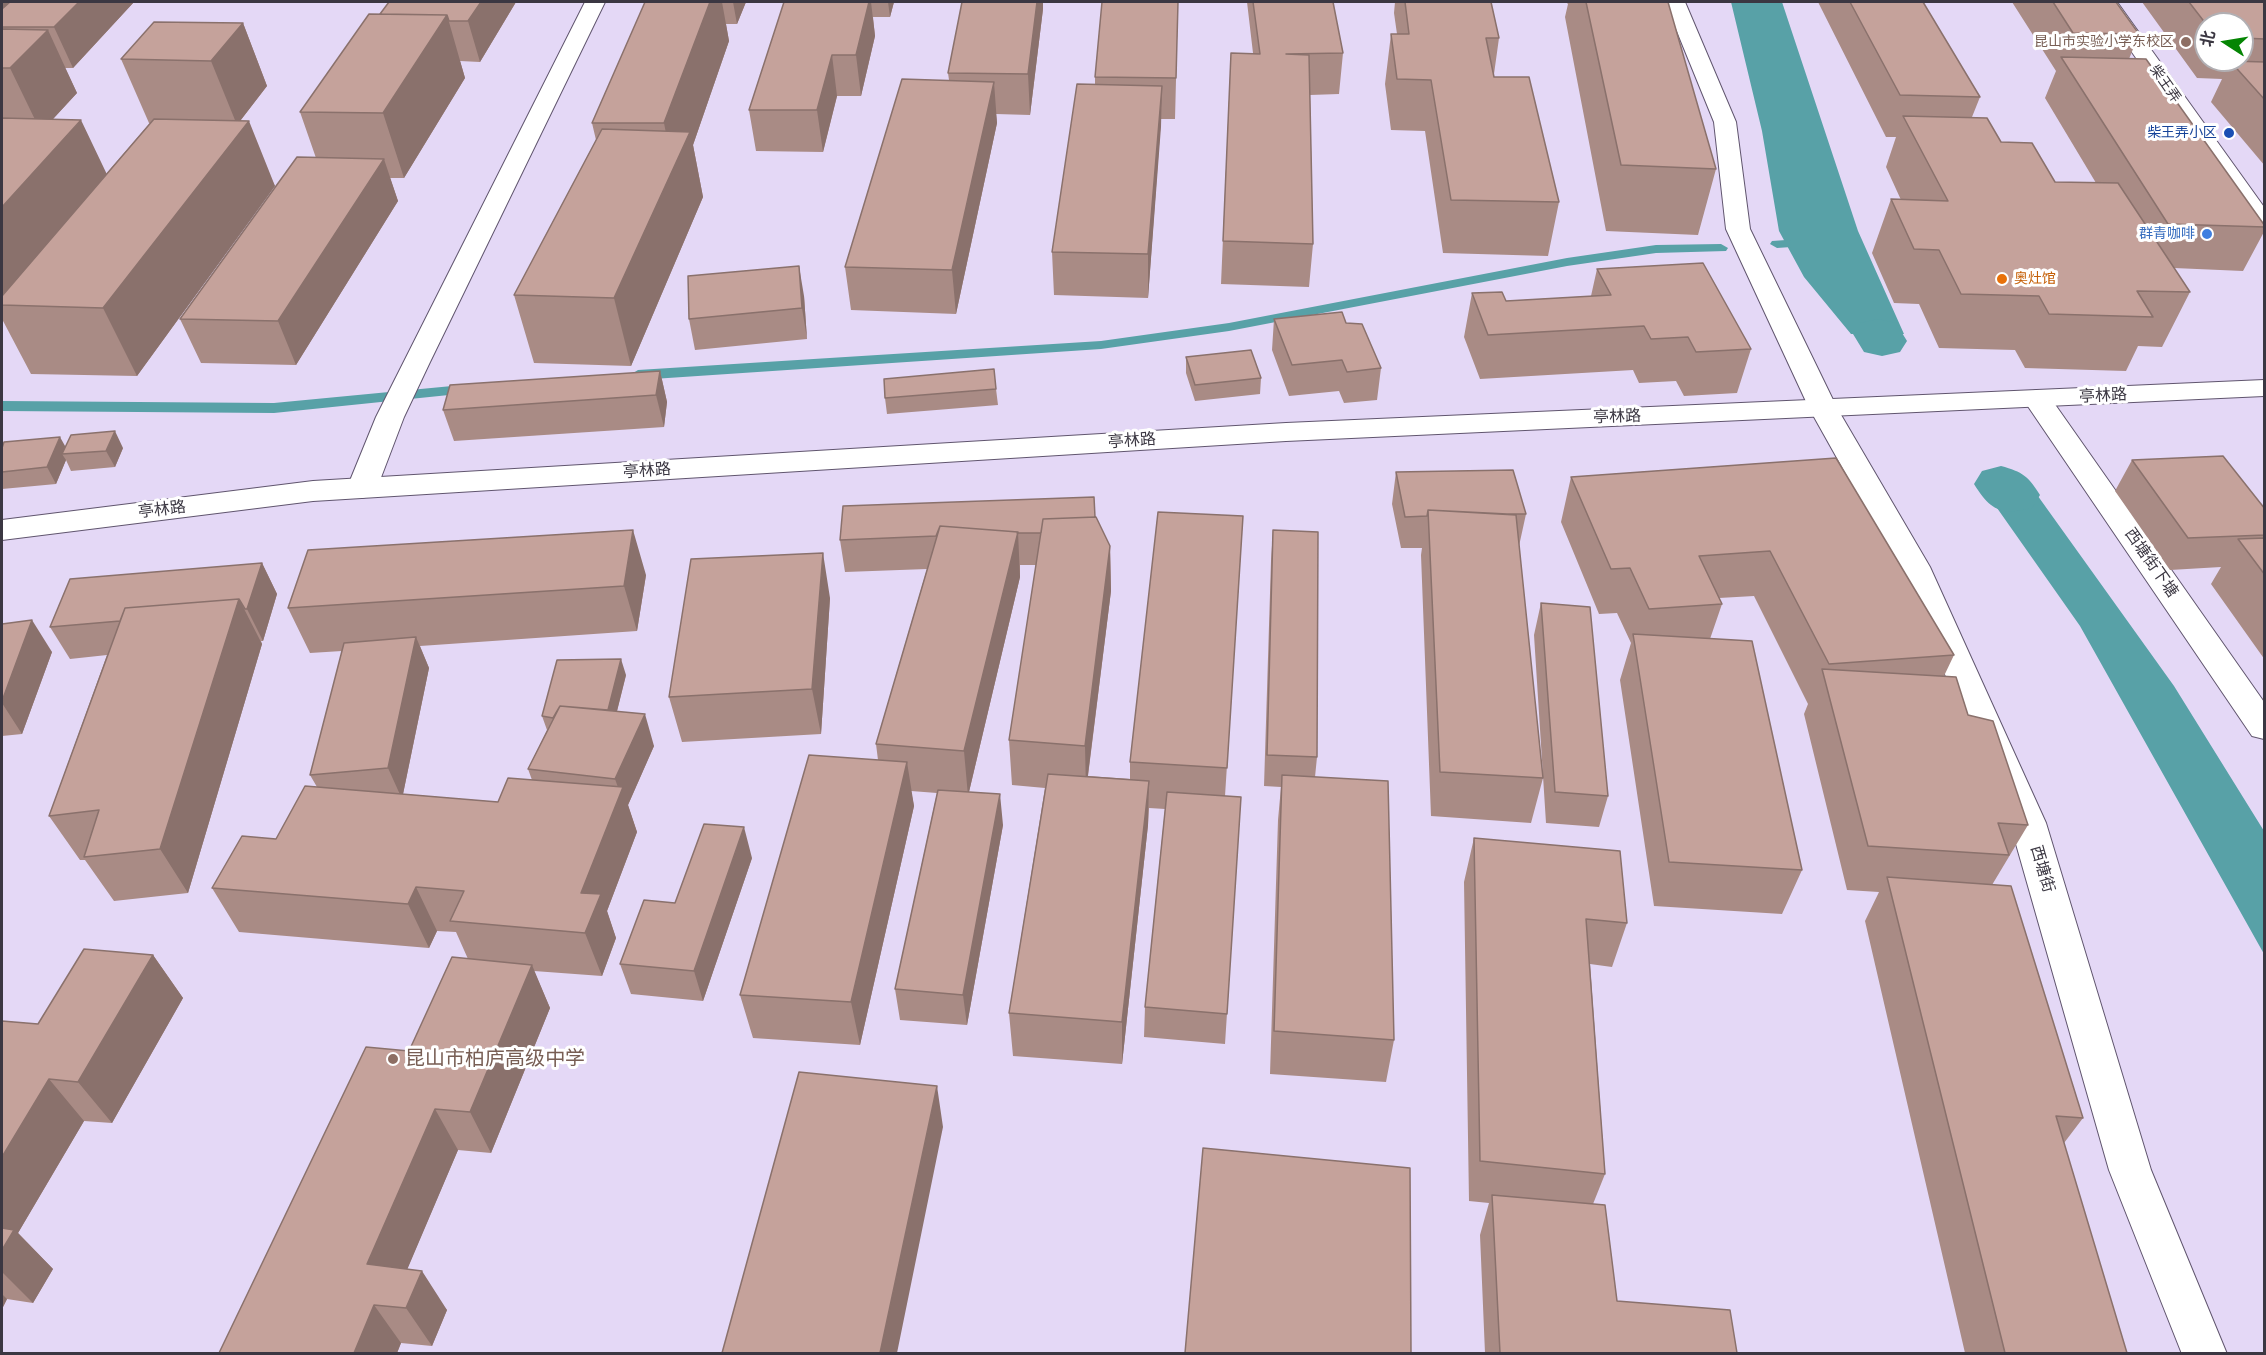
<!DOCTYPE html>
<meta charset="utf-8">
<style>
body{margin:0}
#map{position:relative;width:2266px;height:1355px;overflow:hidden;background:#e4d8f6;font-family:"Fira Sans Condensed","Noto Sans SC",sans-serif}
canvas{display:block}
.frame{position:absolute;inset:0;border:3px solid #3b3742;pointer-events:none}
.north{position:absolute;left:2194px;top:12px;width:60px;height:60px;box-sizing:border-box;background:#fff;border:2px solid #b1afb3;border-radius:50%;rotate:282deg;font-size:16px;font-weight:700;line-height:24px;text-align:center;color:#3b3742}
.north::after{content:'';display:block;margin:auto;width:21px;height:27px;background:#058504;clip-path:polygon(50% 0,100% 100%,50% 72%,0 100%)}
</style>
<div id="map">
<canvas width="2266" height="1355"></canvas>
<div class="frame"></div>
<div class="north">北</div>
</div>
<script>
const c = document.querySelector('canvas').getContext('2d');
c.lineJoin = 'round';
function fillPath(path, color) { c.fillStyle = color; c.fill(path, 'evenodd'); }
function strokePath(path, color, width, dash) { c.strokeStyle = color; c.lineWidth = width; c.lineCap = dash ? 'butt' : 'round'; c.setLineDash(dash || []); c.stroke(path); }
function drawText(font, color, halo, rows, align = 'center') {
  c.font = font + ' "Fira Sans Condensed","Noto Sans SC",sans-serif'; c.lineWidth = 6; c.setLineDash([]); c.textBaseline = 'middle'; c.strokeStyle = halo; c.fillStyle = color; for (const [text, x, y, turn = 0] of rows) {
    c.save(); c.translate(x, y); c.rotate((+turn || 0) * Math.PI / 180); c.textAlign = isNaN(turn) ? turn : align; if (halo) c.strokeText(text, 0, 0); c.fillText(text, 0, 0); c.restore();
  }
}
fillPath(new Path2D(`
 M1731 2H1782L1858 231 1904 334H1851L1804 277 1779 231 1762 131Z
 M2035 492 2174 686 2264 831V954L2080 626 1990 498Z`), '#58a1a7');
fillPath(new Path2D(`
 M1786 240 1791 241V247L1777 248 1770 244 1772 241Z
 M1721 244 1728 248 1726 251 1656 253 1567 266 1229 331 1101 349 638 380 630 375 638 370 1101 341 1229 323 1567 258 1656 245Z
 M473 384 481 389 478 392 274 413 2 411V401L274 403Z`), '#58a1a7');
fillPath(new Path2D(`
 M1878 319 1896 323 1907 341 1900 352 1882 356 1864 352 1853 334 1860 323Z
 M2001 466C2023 472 2028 476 2040 495L2032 508C2001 516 1990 510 1974 484L1982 471Z`), '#58a1a7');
const minor = new Path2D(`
 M2097 2H2117L2264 207V231L2255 229Z
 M2037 390 2047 393 2264 702V739L2252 736 2023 399 2027 393Z
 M1823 399 1833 402 1837 408 1930 567 2046 823 2151 1170 2227 1354H2182L2109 1170 2010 823 1898 567 1809 408 1813 402Z`);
const tertiary = new Path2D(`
 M585 2H605L430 362 404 417 377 488 372 495 362 498 352 495 347 488 376 417Z
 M1665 2H1685L1736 122 1750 229 1837 408 1833 414 1823 417 1813 414 1809 408 1726 229 1714 122Z`);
const secondary = new Path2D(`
 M2264 380V396L1286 441 313 501 2 540V520L313 481 1286 423Z`);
strokePath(minor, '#60556e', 2);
strokePath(tertiary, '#60556e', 2);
strokePath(secondary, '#60556e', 2);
fillPath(minor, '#fff');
fillPath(tertiary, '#fff');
fillPath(secondary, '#fff');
fillPath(new Path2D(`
 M2 2H134L73 68H65L77 93 53 119 106 174 150 123H149L121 59 243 23 267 86 240 121 275 186 137 376 31 374 2 319Z
 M516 2 480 62 460 61 465 78 404 178H390L398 201 296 365 201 363 180 319 316 158 300 112 380 14Z
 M645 2H746L737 24H726L729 41 693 145 703 197 631 366 534 363 514 295 596 140 592 123Z
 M784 2H894L890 17H873L875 36 861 96H837L823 152 756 151 749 110Z
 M1178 2 1175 119H1161L1148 298 1054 295 1052 252 1095 84V77Z
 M1247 2H1333L1343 53 1339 94 1310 95 1313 244 1309 287 1221 284 1231 53H1253Z
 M1395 2H1491L1499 38 1494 74V77L1559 202 1548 256 1443 253 1425 131 1391 130 1385 84 1391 34H1397L1394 13Z
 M1566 2H1668L1716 169 1698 235 1606 231 1565 17 1568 4Z
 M1818 2H1923L1980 97 1972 117 2001 142 2055 182 2096 183 2045 98 2056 71 2012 2H2116L2139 34 2129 59 2265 226V230L2243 271 2174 268 2190 292 2162 347 2138 346 2126 371 2025 368 2015 350 1939 348 1919 304 1894 303 1872 253 1891 199 1901 200 1886 167 1896 137H1886Z
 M2142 2H2265V166L2211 102 2222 79 2197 78ZM2206 24H2242V60H2206Z
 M1043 9 1030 115 996 114 997 123 956 314 851 310 845 267 949 80 948 73Z
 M1597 269 1751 349 1737 393 1684 396 1676 381 1639 383 1633 370 1480 379 1464 337 1472 293 1506 301 1591 296Z
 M804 296 807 339 695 350 689 319Z
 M1274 319 1346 323 1381 368 1377 400 1344 403 1339 391 1289 396 1272 350Z
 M1186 357 1261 378 1260 394 1195 401 1186 373Z
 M660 371 667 402 664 427 454 441 443 410Z
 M996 389 998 405 887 414 885 398Z
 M66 447 123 448 115 467 71 471 66 460 56 484 2 489V448Z
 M1836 458 1954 655 1944 676 1968 715 2028 825 1992 885 2083 1118 2064 1143 2127 1353H1965L1865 921 1879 892 1847 890 1804 714 1808 704 1754 596 1719 598 1722 604 1710 639 1802 870 1782 914 1654 906 1620 680 1631 643 1617 613 1599 614 1561 522 1571 477Z
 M2132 460 2265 509V660L2211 584 2221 567 2170 570 2115 491Z
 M1396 472 1526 514 1519 546 1543 778 1531 823 1431 816 1421 555 1422 548H1401L1392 504Z
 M1243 516 1225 796 1241 797 1225 1044 1144 1037 1145 1007 1165 809 1149 808 1148 825 1122 1064 1013 1056 1009 1013 1045 788 1012 785 1009 740 1036 565H1020V577L969 792 1003 825 967 1025 900 1020 895 989 937 793 911 791 914 806 860 1045 753 1038 740 995 878 760 876 744 927 569 845 572 840 540 1095 517 1110 546 1111 591 1088 776 1130 779V762Z
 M1273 530 1317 757 1315 777 1394 1040 1386 1082 1270 1074 1278 820 1281 787 1264 786 1271 561Z
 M262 563 277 594 263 641H261L262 644 188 893 114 901 85 860H80L49 816 107 655 70 659 50 627Z
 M646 575 637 631 420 646 429 668 403 794 498 802 532 780 528 769 547 730 542 716 626 675 617 711 654 746 628 805 637 832 607 911 616 938 602 976 534 971 550 1008 491 1153 458 1150 407 1269 447 1310 432 1346 401 1343 397 1353H219L468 959 456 932 437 931 429 948 239 932 212 888 276 839 317 787 310 775 342 651 310 653 288 608Z
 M830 598 821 734 682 742 669 697Z
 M1541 603 1608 796 1599 827 1546 823 1534 635Z
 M2 624 52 652 22 734 2 736Z
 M1474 838 1627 923 1612 967 1590 964 1605 1174 1593 1204 1617 1301 1737 1353H1485L1480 1235 1489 1203 1469 1201 1464 882Z
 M752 858 703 1001 631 994 620 964 675 903Z
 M153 955 183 998 112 1123 84 1121 18 1233 53 1269 33 1303 7 1299 2 1309V1021L38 1024Z`), '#a98b85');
fillPath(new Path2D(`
 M2 2H19L2 19Z
 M79 2H134L73 68 54 27Z
 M481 2H516L480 62 468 21Z
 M710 2H722L729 41 693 145 703 197 631 366 614 298 673 169 664 123Z
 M733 2H746L737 24Z
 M869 2H871L875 36 861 96 856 55Z
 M888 2H894L890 17Z
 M1037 2H1043V9L1030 115 1028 74Z
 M447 15 465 78 404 178 383 113Z
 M243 23 267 86 237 125 211 61Z
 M48 30 77 93 41 132 10 68Z
 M832 55 837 96 823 152 817 110Z
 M994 82 997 123 956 314 952 270Z
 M1162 86 1161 127 1148 298V254Z
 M81 120 112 185 2 305V207Z
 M249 121 275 186 137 376 103 308Z
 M384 159 398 201 296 365 278 321Z
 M799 266 804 296 807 339 802 308Z
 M660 371 667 402 664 427 656 395Z
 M115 431 123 448 115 467 106 451Z
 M60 437 69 453 62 454 66 460 56 484 47 467Z
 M633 530 646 575 637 631 624 586Z
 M1018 532 1020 577 968 796 964 751Z
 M1110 546 1111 591 1086 790 1085 746Z
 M823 553 830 598 821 734 812 689Z
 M262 563 277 594 263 641 247 609Z
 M239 599 262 644 188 893 160 849Z
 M32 620 52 652 22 734 2 703V701Z
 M416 637 429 668 402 799 388 768Z
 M621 659 626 675 612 731 571 737Z
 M645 714 654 746 628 805 637 832 607 911 616 938 602 976 585 933 581 893 620 793 615 779Z
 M907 762 914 806 860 1045 851 1002Z
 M1149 781 1148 825 1122 1064V1022Z
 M1000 794 1003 825 967 1025 963 995Z
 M744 827 752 858 703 1001 694 971Z
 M416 887 437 931 429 948 408 904Z
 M153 955 183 998 112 1123 78 1082Z
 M532 965 550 1008 491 1153 470 1112Z
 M49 1079 84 1121 18 1233 53 1269 33 1303 2 1272V1157Z
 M937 1086 943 1127 897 1353H880Z
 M435 1109 458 1150 393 1303 367 1264Z
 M422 1271 447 1310 432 1346 406 1308Z
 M2 1294 7 1299 2 1309Z
 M374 1305 401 1343 397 1353H354Z`), '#8a716c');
const building = new Path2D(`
 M10 2H79L54 27H2V9Z
 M389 2H481L468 21H449L447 15 380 14Z
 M645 2H710L664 123H592Z
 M784 2H869L856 55H832L817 110H749Z
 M962 2H1037L1028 74 948 73Z
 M1102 2H1178L1176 78 1095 77Z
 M1253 2H1333L1343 53 1286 54 1309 55 1313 244 1223 241 1231 53 1260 54Z
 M1405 2H1491L1499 38H1486L1494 77H1529L1559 202 1451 200 1431 80 1397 79 1391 34H1409Z
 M1586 2H1668L1716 169 1621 165Z
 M1850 2H1923L1980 97 1900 95Z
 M2053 2H2116L2139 34 2073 33Z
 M2189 2H2265V39L2242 38V24H2206Z
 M369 14 447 15 383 113 300 112Z
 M154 22 243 23 211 61 121 59Z
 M2 29 48 30 10 68H2Z
 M2061 57 2146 59 2265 226V227L2168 224Z
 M2230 61 2265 62V100Z
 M902 79 994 82 952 270 845 267Z
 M1077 84 1162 86 1148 254 1052 252Z
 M1903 116 1987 118 2001 142 2032 143 2055 182 2118 183 2190 292 2137 291 2153 317 2049 314 2039 296 1961 294 1939 250 1914 249 1891 199 1948 201Z
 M2 118 81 120 2 207Z
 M154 119 249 121 103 308 2 305V296Z
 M602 129 690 132 614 298 514 295Z
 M297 157 384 159 278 321 180 319Z
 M1703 263 1751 349 1696 352 1688 337 1651 339 1644 326 1488 335 1472 293 1502 292 1506 301 1611 295 1597 269Z
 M799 266 802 308 689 319 688 276Z
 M1342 312 1346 323 1362 324 1381 368 1347 372 1342 360 1292 365 1274 319Z
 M1251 350 1261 378 1195 385 1186 357Z
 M994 369 996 389 885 398 884 379Z
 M660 371 656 395 443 410 450 385Z
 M115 431 106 451 62 454 71 435Z
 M60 437 47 467 2 472V448L4 442Z
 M2223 456 2265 509V535L2188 538 2132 460Z
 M1836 458 1954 655 1829 664 1770 551 1699 556 1722 604 1649 609 1630 568 1611 569 1571 477Z
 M1513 470 1526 514H1507L1428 510 1427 516 1405 517 1396 472Z
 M1094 497 1095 517 1043 519 1041 533H1017L1018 532 940 526 936 536 840 540 843 506Z
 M1428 510 1516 515 1543 778 1440 772Z
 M1158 512 1243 516 1227 768 1130 762Z
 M1096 517 1110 546 1085 746 1009 740 1043 519Z
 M940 526 1018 532 964 751 876 744Z
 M633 530 624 586 288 608 308 550Z
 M1273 530 1318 532 1317 757 1267 755Z
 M2265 538V575L2238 539Z
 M823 553 812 689 669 697 691 559Z
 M262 563 247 609H245L239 599 125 608 120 621 50 627 70 579Z
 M239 599 160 849 84 857 99 810 49 816 125 608Z
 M1541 603 1590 607 1608 796 1555 792Z
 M32 620 2 701V624Z
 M1633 634 1752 641 1802 870 1669 862Z
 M416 637 388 768 310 775 344 643Z
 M621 659 608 710 560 706 553 718 542 716 557 660Z
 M1822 669 1956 677 1968 715 1993 721 2028 825 1998 823 2009 855 1868 846Z
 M560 706 645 714 615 779 528 769Z
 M809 755 907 762 851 1002 740 995Z
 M1048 774 1149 781 1122 1022 1009 1013Z
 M1282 775 1388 781 1394 1040 1274 1031Z
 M508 778 623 787 581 893 601 894 585 933 450 921 464 891 416 887 408 904 212 888 242 836 276 839 305 786 498 802Z
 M938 790 1000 794 963 995 895 989Z
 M1167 792 1241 797 1227 1014 1145 1007Z
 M704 824 744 827 694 971 620 964 644 900 675 903Z
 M1474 838 1620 851 1627 923 1586 919 1605 1174 1480 1161Z
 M1887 877 2011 886 2083 1118 2056 1116 2127 1353H2005Z
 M84 949 153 955 78 1082 49 1079 2 1157V1021L38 1024Z
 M452 957 532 965 470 1112 435 1109 367 1264 422 1271 406 1308 374 1305 354 1353H219L366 1047 409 1051Z
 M799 1072 937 1086 880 1353H722Z
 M1203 1148 1410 1168 1411 1353H1185Z
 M1492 1195 1605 1205 1617 1301 1730 1310 1737 1353H1500Z
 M2 1228 14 1230 2 1250Z`);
fillPath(building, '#c5a29b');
strokePath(building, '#8a716c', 1.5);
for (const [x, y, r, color] of [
 [2186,42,6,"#8d6e63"],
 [2229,133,6,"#1a4fb4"],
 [2207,234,6,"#3f7fe0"],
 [2002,279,6,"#e8710a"],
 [393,1059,6,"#8d6e63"]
]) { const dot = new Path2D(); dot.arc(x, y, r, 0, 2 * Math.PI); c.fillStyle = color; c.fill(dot); strokePath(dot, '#fff', 2); }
drawText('14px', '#785e54', '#fff', [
 ["昆山市实验小学东校区",2174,42]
], 'right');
drawText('14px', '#3b3742', '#fff', [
 ["柴王弄",2165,84,55]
]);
drawText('14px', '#164399', '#fff', [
 ["柴王弄小区",2217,133]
], 'right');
drawText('14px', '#366cbe', '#fff', [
 ["群青咖啡",2195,234]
], 'right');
drawText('14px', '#c56008', '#fff', [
 ["奥灶馆",2014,279]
], 'left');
drawText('16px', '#3b3742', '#fff', [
 ["亭林路",2103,396,-3],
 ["亭林路",1617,417,-2],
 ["亭林路",1132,441,-4],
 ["亭林路",647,471,-4],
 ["亭林路",162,510,-7],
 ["西塘街下塘",2151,563,55],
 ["西塘街",2042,869,74]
]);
drawText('20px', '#785e54', '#fff', [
 ["昆山市柏庐高级中学",405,1059]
], 'left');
</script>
